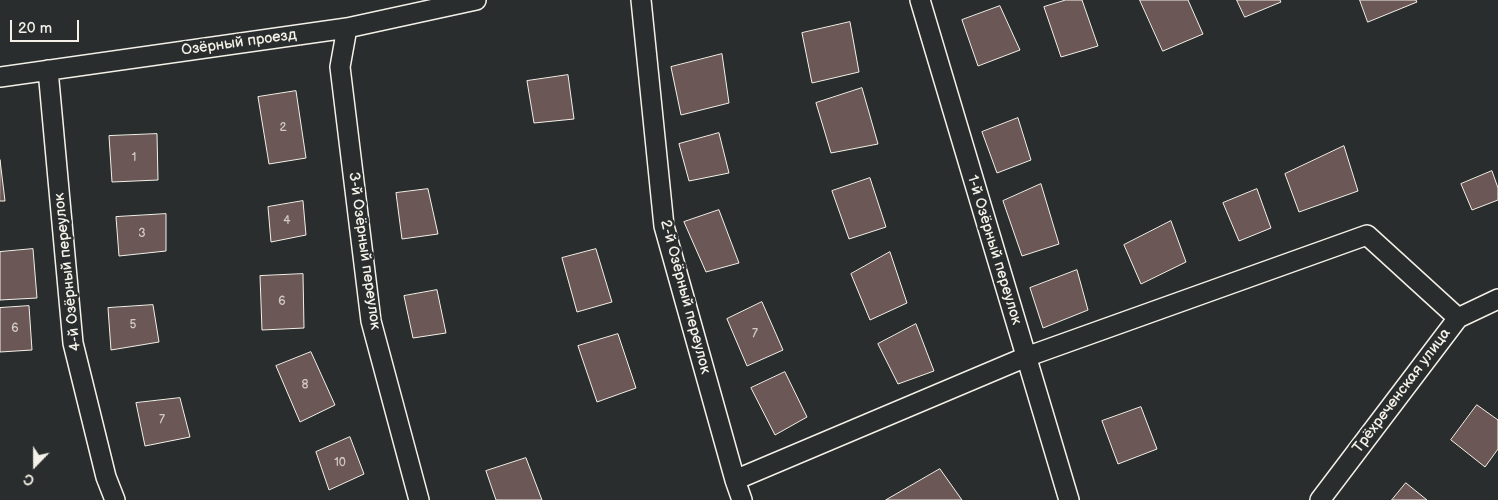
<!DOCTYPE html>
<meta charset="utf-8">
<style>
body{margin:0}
#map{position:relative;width:1498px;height:500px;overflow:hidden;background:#2a2d2e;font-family:"Balsamiq Sans",sans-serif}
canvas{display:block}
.north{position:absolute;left:10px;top:440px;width:50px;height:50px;-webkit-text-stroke:4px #2a2d2e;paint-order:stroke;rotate:202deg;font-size:14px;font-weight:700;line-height:20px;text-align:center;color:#f4f1e8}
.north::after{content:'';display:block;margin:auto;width:18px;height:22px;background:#f4f1e8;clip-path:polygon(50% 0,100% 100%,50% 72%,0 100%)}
.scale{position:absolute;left:10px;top:20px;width:69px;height:22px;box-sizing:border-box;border:2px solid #f4f1e8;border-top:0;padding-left:6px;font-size:15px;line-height:18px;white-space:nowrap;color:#f4f1e8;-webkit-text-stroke:4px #2a2d2e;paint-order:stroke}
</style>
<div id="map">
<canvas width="1498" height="500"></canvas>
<div class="north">С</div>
<div class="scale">20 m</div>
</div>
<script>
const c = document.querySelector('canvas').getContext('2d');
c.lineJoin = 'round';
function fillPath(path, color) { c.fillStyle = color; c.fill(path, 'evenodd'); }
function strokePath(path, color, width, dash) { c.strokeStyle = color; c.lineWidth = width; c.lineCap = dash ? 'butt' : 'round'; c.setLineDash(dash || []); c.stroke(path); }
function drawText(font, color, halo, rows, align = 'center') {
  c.font = font + ' "Balsamiq Sans",sans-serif'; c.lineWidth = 5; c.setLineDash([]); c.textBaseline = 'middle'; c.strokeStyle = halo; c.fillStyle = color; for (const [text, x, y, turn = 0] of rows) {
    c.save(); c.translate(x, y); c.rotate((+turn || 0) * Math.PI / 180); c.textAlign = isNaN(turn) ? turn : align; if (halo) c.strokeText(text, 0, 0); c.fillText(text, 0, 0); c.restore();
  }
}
const building = new Path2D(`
 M1066 0H1082L1098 46 1061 57 1044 7Z
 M1140 0H1188L1203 34 1163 51Z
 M1237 0H1280L1281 2 1245 17Z
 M1360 0H1416L1417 2 1368 22Z
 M1000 6 1020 50 978 66 962 20Z
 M850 22 859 72 812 83 802 33Z
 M722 54 729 103 681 115 671 67Z
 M568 75 574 119 534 123 527 81Z
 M862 88 878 144 831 153 816 103Z
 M296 91 306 158 269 164 258 97Z
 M1018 118 1031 160 997 173 982 132Z
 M719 133 729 173 689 181 679 144Z
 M157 134 158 180 112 182 109 136Z
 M1344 146 1358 191 1299 212 1285 174Z
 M0 160 5 201H0Z
 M1492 171 1498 188V200L1472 210 1461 184Z
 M870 178 886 227 849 239 832 191Z
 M1041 184 1059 244 1022 256 1003 201Z
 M428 189 438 234 402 239 396 193Z
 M1257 189 1271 228 1239 241 1223 203Z
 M303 201 306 235 271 242 268 207Z
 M719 210 739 263 706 272 684 222Z
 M166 214V251L119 256 116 217Z
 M1171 221 1186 262 1141 284 1124 245Z
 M33 249 37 298 0 300V252Z
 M596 249 612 302 577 312 562 258Z
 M890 252 907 303 870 320 851 274Z
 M1077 270 1088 310 1043 328 1030 288Z
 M303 274 304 328 262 330 260 276Z
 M437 290 446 333 413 338 404 296Z
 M762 302 783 350 747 366 727 319Z
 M153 305 159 342 111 350 108 308Z
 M29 306 32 350 0 352V308Z
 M916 324 934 371 898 384 878 344Z
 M618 334 636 388 597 402 578 346Z
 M311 352 335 405 300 422 276 366Z
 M785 372 807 417 775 435 751 388Z
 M180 398 190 437 145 446 136 403Z
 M1477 405 1498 420V449L1485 467 1451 440Z
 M1141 407 1157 449 1118 464 1102 421Z
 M350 437 364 474 329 490 316 452Z
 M526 458 542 500H496L486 471Z
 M940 469 962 500H886Z
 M1406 483 1427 500H1392Z`);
fillPath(building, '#6a5756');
strokePath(building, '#f4f1e8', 1);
const street = new Path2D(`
 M641 0 664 226 735 480 742 500
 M920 0 1069 500
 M347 28 340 67 371 321 419 500
 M48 70 73 343 106 477 115 500
 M0 77 347 28 476 0
 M735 480 1026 357 1367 235 1458 318
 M1320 500 1458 318 1498 299`);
strokePath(street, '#f4f1e8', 22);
strokePath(street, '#2a2d2e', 19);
drawText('12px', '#d2cac4', null, [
 ["2",283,128],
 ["1",134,158],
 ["4",287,221],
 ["3",142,234],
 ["6",282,302],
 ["5",133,325],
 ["6",15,329],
 ["7",755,334],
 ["8",305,385],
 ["7",162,420],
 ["10",340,463]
]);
drawText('15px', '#f4f1e8', '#2a2d2e', [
 ["Озёрный проезд",239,43,-8],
 ["1-й Озёрный переулок",994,250,73],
 ["3-й Озёрный переулок",364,251,82],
 ["4-й Озёрный переулок",68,272,-96],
 ["2-й Озёрный переулок",685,297,75],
 ["Трёхреченская улица",1402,391,-53]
]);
</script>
